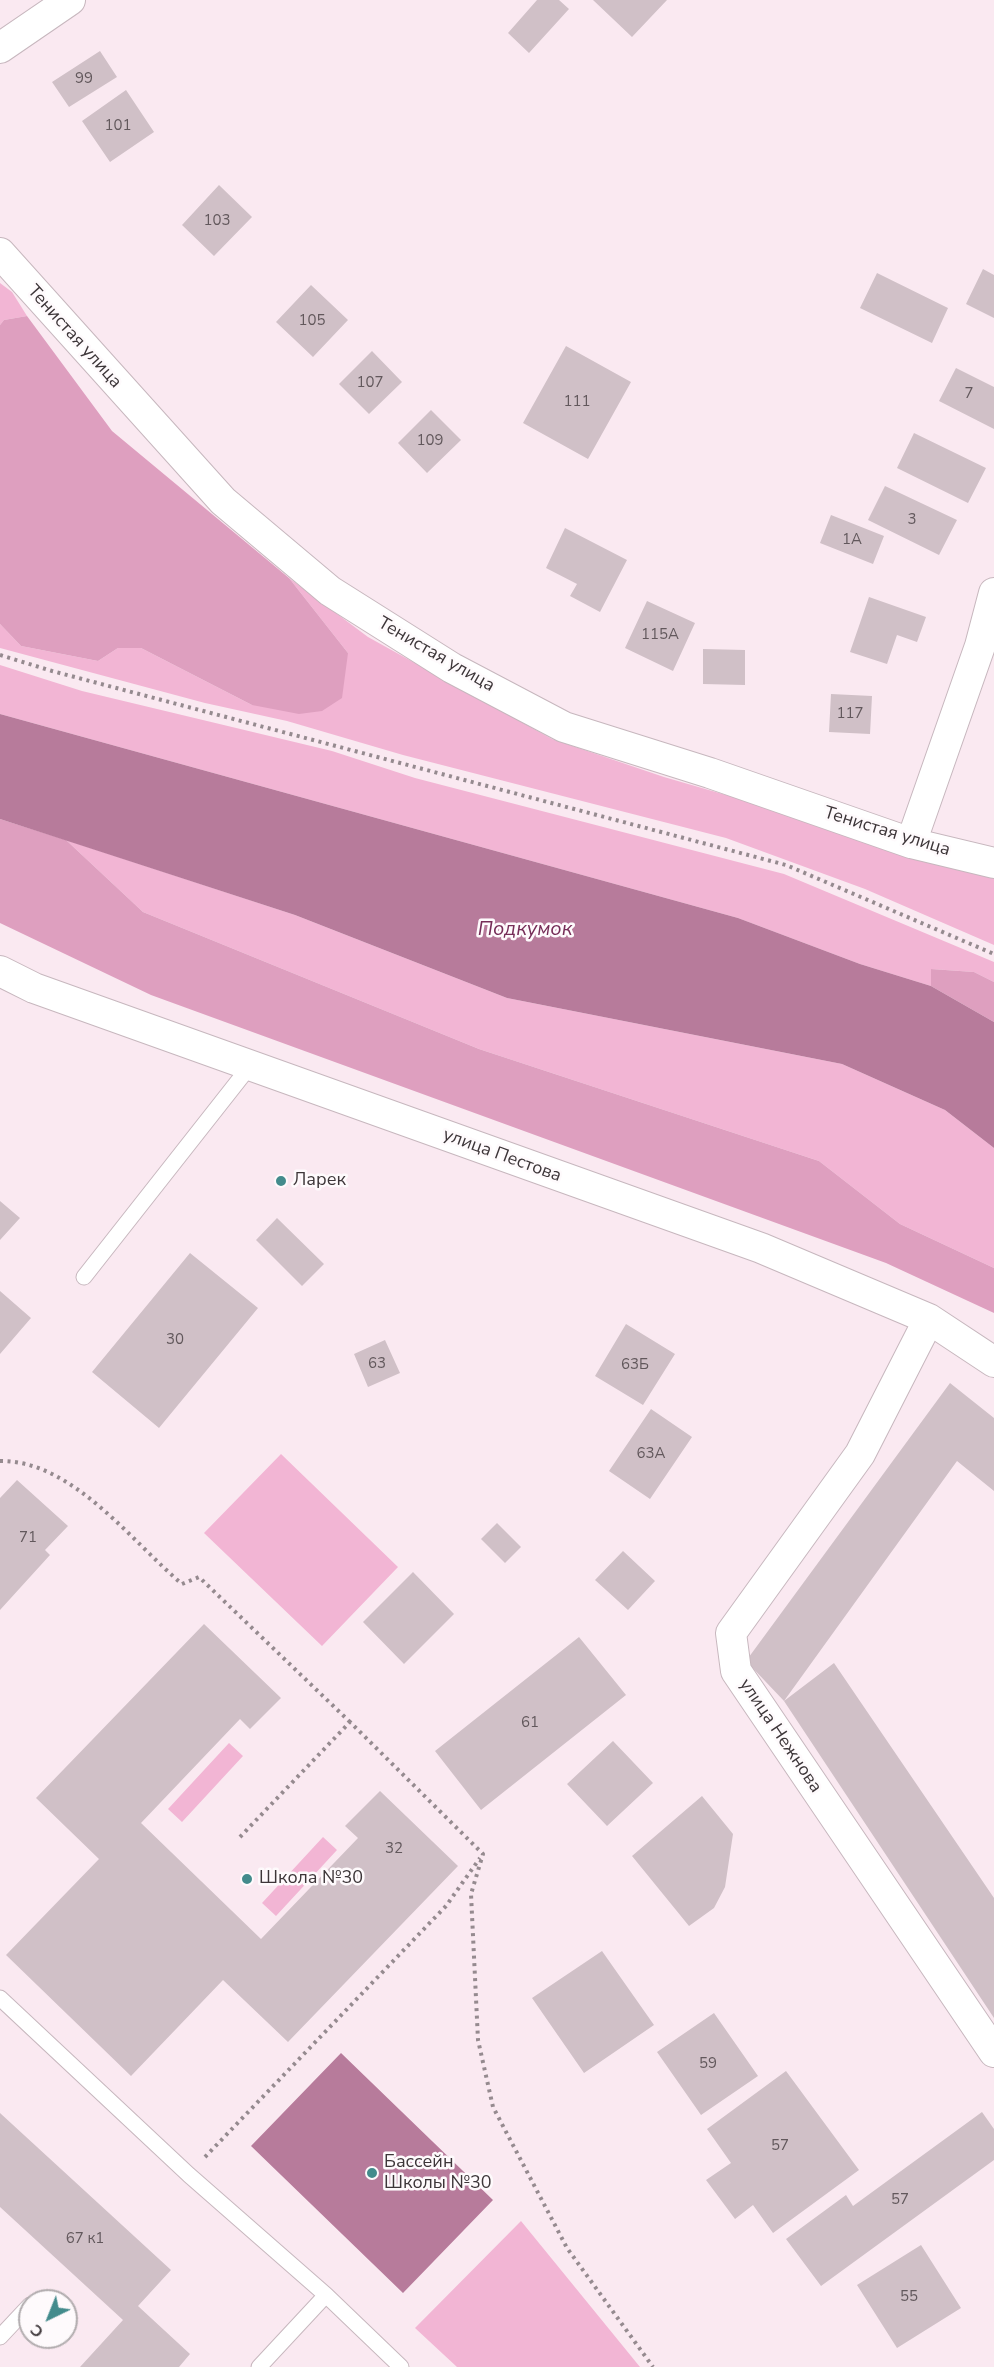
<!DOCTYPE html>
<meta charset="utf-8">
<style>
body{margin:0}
#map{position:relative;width:994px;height:2367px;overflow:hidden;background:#fae9f1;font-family:"Nunito Sans",sans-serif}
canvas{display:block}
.north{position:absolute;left:18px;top:2289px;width:60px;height:60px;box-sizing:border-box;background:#fefafc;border:2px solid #b1acae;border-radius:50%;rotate:223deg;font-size:16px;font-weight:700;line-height:24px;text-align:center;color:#3d3639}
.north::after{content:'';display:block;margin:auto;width:21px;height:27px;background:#438b8c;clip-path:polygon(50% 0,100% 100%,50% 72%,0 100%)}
</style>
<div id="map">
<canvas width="994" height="2367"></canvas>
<div class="north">С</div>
</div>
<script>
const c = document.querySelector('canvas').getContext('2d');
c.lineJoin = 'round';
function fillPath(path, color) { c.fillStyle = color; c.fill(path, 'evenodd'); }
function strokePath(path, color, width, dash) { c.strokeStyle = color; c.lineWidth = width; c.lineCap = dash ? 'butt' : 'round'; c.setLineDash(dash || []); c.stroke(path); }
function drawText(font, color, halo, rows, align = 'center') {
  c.font = font + ' "Nunito Sans",sans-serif'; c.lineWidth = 5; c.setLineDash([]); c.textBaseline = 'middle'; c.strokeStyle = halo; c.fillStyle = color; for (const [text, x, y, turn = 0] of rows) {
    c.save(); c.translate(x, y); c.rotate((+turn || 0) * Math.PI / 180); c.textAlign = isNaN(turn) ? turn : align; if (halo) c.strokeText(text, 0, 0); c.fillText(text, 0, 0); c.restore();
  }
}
fillPath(new Path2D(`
 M0 283 12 292 27 316 4 320 0 325Z
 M289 578 368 637 552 739 664 777 857 833 994 878V945L865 889 726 838 403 755 287 721 205 703 0 648V624L21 646 98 661 118 648H141L252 705 348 653Z
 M0 665 82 691 332 751 415 778 784 874 994 962V982L974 972 931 969V986L860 964 738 918 0 714Z
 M66 840 295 915 507 998 842 1064 945 1110 994 1148V1268L900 1224 819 1161 479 1049 143 912Z
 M281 1454 398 1567 322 1646 204 1533Z
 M229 1743 243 1756 182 1822 168 1809Z
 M323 1837 337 1850 276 1916 262 1903Z
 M521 2221 640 2367H457L415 2328Z`), '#f2b5d4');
fillPath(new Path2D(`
 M27 316 112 431 289 578 348 653 342 698 322 711 299 714 252 705 141 648H118L98 661 21 646 0 624V325L4 320Z
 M0 819 66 840 143 912 479 1049 819 1161 900 1224 994 1268V1313L886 1263 151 995 0 923Z
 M931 969 974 972 994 982V1022L931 986Z`), '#de9fbf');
fillPath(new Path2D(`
 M0 714 738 918 860 964 931 986 994 1022V1148L945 1110 842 1064 507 998 295 915 0 819Z
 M341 2053 493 2200 403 2293 251 2146Z`), '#b77b9b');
fillPath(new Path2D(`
 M537 0H559L569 9 529 53 508 33Z
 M593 0H667L632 37Z
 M100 51 117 77 69 107 52 82Z
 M126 90 154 132 110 162 82 121Z
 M219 185 252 217 214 256 182 225Z
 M983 269 994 275V318L966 304Z
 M877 273 948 308 932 343 860 308Z
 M311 285 348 320 313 357 276 322Z
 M566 346 631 382 588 459 523 423Z
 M372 351 402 382 369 414 339 384Z
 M956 368 994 387V429L939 401Z
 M431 410 461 440 427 473 398 443Z
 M914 433 986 468 968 503 897 468Z
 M885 486 957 520 939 555 868 520Z
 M831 515 884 536 873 564 820 543Z
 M565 528 627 560 600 612 570 596 577 584 546 568Z
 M869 597 926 617 917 642 897 635 887 664 850 652Z
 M647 601 695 623 673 671 625 648Z
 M703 649 745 650V685L703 684Z
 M831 694 872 696 870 734 829 732Z
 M0 1201 20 1218 0 1240Z
 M277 1218 324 1264 302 1286 256 1240Z
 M190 1253 258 1308 159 1428 92 1372Z
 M0 1291 31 1318 0 1354Z
 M626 1324 675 1354 643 1405 595 1376Z
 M385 1340 400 1373 368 1387 354 1354Z
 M950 1383 994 1418V1491L957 1461 784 1701 834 1663 994 1898V2018L784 1701 746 1661Z
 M651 1409 692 1437 650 1499 609 1471Z
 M17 1480 68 1526 45 1550 50 1555 0 1610V1498Z
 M497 1523 521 1547 505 1563 481 1539Z
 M623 1551 655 1581 628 1610 595 1580Z
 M413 1572 454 1614 404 1664 363 1622Z
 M204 1624 281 1698 250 1729 240 1719 141 1823 261 1939 358 1838 345 1826 380 1791 458 1866 288 2042 223 1980 131 2076 6 1955 99 1859 36 1798Z
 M579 1637 626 1695 481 1810 435 1751Z
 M613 1741 653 1783 607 1826 567 1784Z
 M702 1796 733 1834 725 1887 714 1908 689 1926 632 1856Z
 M602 1951 654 2025 584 2073 532 1998Z
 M714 2013 758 2076 701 2115 657 2052Z
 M786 2071 859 2170 773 2233 753 2205 735 2219 706 2180 731 2163 707 2129Z
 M982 2112 994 2129V2160L821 2286 786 2239 846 2195 853 2206Z
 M0 2113 171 2270 138 2306 190 2354 179 2367H80L123 2320 0 2207Z
 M921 2245 961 2308 897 2348 857 2285Z`), '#d0c0c7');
const service = new Path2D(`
 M84 1277 250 1066
 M0 1998 189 2175 326 2295 401 2367
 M0 2337 30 2305
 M259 2367 326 2295`);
const minor = new Path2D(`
 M0 48 70 0
 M0 253 223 501 330 591 452 668 564 727 710 773 911 843 994 863
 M911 843 980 646 994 593
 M0 971 34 988 761 1248 929 1319 994 1362
 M929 1319 860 1454 731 1633 736 1671 994 2052`);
strokePath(service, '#c7b7be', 17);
strokePath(minor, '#c7b7be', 32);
strokePath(new Path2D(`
 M0 655 52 671 786 865 994 954
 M0 1461C72 1460 131 1541 182 1584L199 1577 350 1722
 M240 1837 350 1722 483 1854 471 1894 478 2040 493 2107 567 2248 653 2367
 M205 2157 446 1906 480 1858`), '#958a8f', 4, [3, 4.5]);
strokePath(service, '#fff', 15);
strokePath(minor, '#fff', 30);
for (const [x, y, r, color] of [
 [281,1181,6,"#438b8c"],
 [247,1879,6,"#438b8c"],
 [372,2173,6,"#438b8c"]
]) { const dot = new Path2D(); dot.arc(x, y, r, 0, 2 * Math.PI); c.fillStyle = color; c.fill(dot); strokePath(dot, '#fefafc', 2); }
drawText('15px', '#62585c', null, [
 ["99",84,79],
 ["101",118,126],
 ["103",217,221],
 ["105",312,321],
 ["107",370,383],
 ["7",969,394],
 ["111",577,402],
 ["109",430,441],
 ["3",912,520],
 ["1А",852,540],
 ["115А",660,635],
 ["117",850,714],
 ["30",175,1340],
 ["63",377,1364],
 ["63Б",635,1365],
 ["63А",651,1454],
 ["71",28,1538],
 ["61",530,1723],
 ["32",394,1849],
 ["59",708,2064],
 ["57",780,2146],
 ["57",900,2200],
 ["67 к1",85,2239],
 ["55",909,2297]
]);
drawText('18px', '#3d3639', '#fefafc', [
 ["Тенистая улица",74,337,48],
 ["Тенистая улица",436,655,30],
 ["Тенистая улица",887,832,17],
 ["улица Пестова",502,1156,20],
 ["улица Нежнова",780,1736,56]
]);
drawText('18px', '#3d3639', '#fefafc', [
 ["Ларек",293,1181],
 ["Школа №30",259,1879],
 ["Бассейн",384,2163],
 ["Школы №30",384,2184]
], 'left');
drawText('italic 20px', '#762d58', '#fefafc', [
 ["Подкумок",525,930]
]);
</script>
